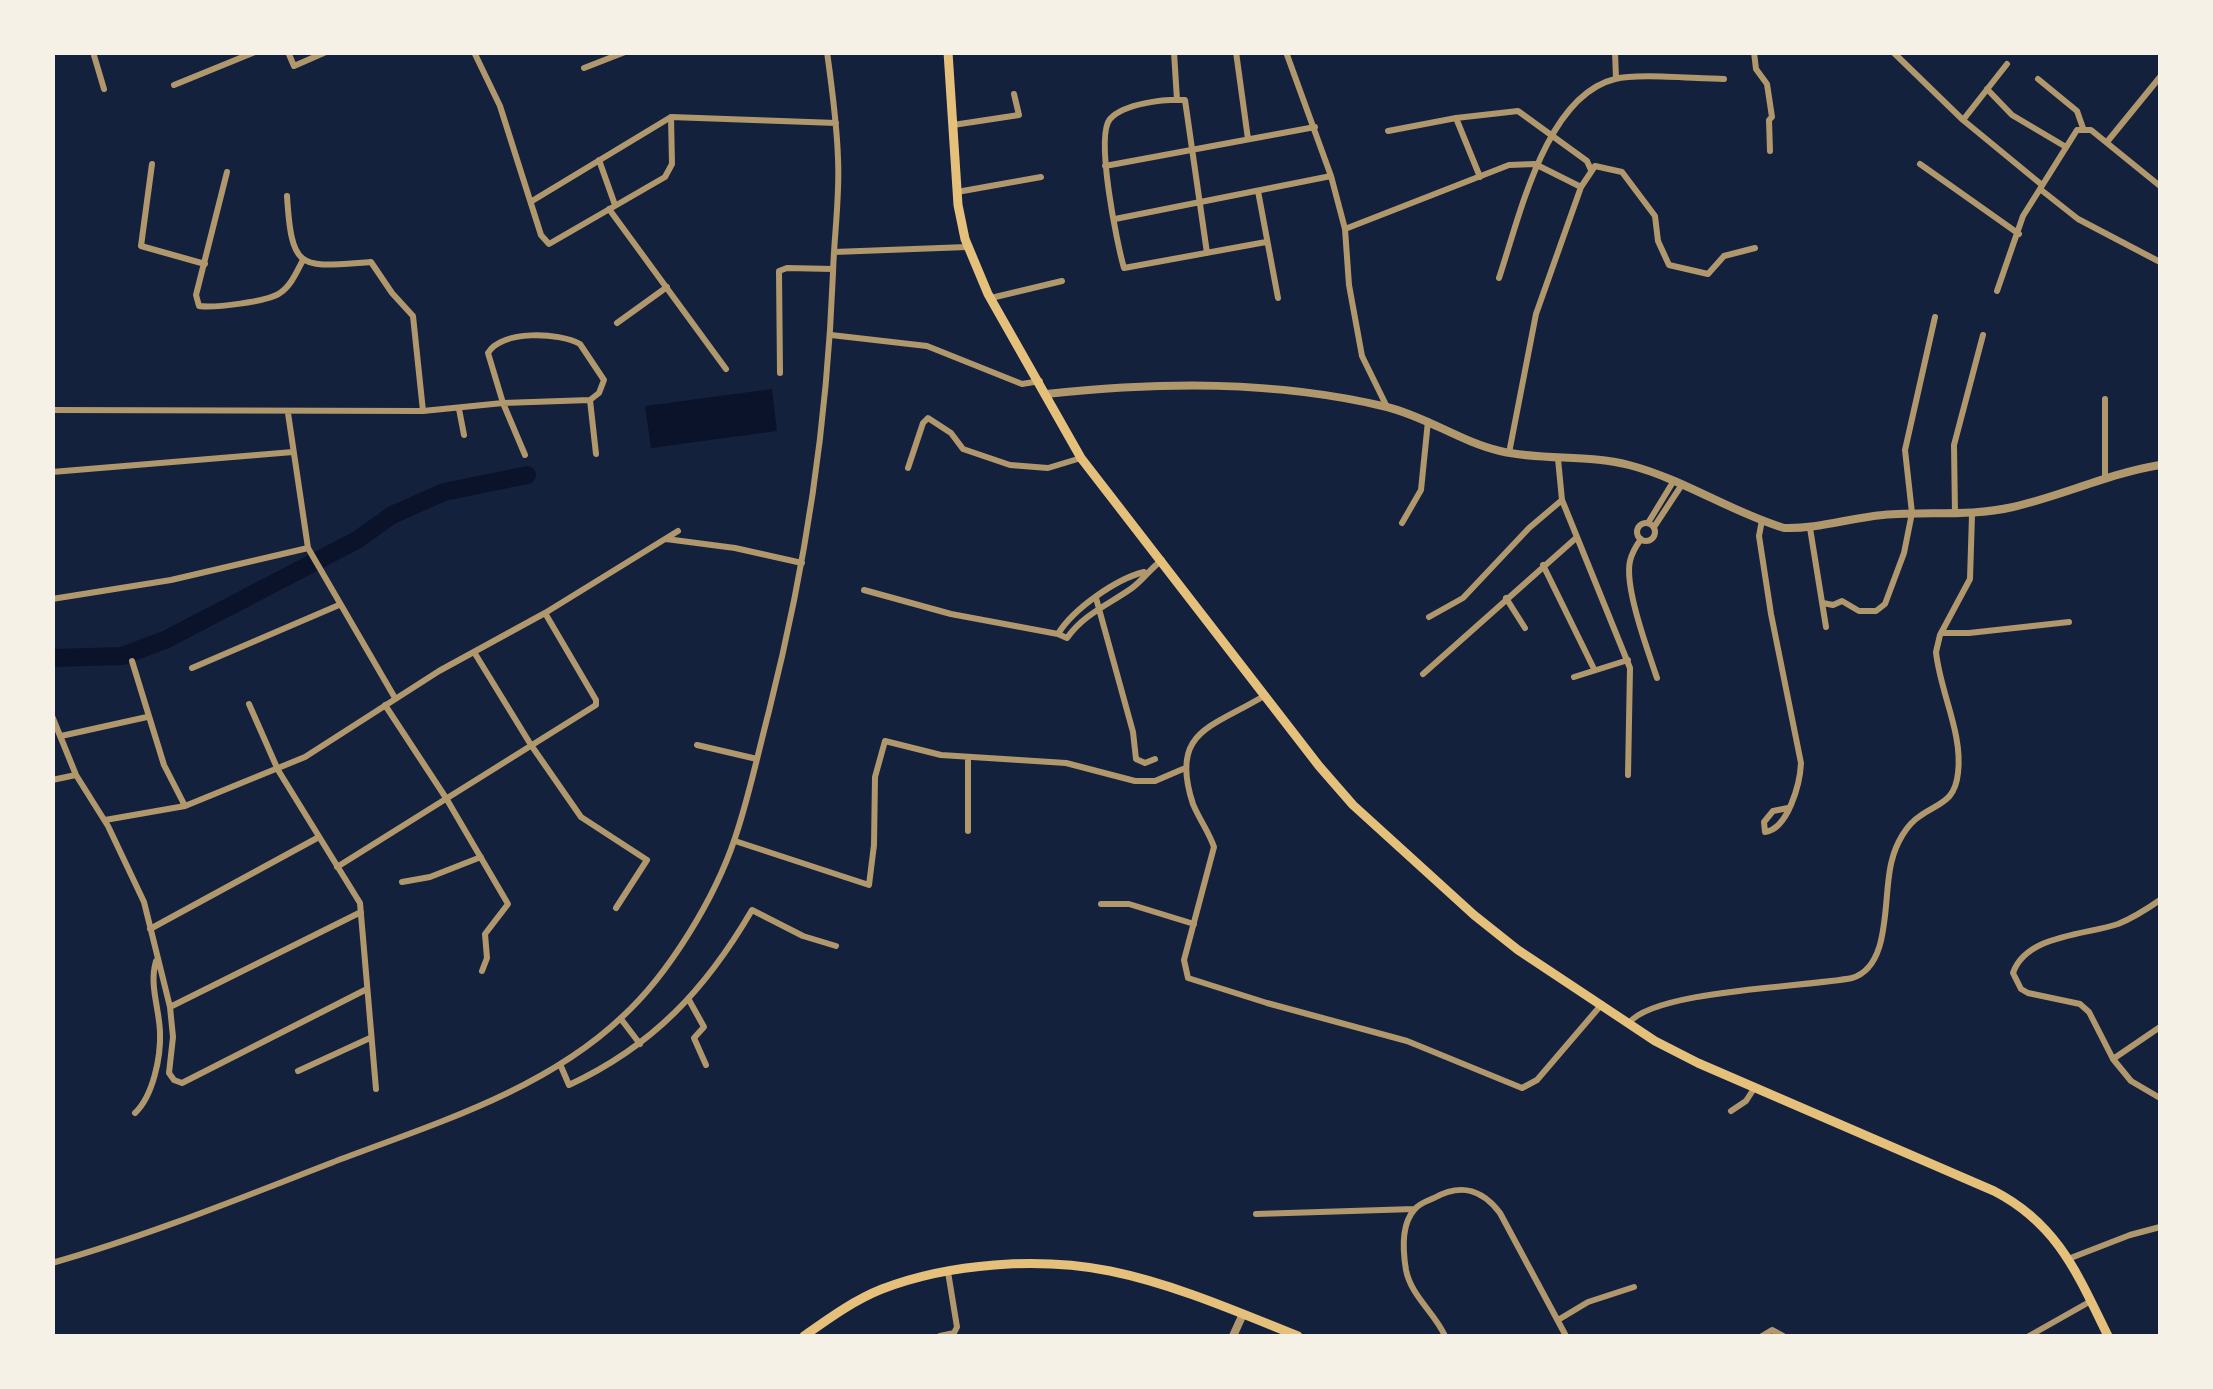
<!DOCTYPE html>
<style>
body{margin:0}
#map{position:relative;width:2213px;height:1389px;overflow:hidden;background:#14213d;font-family:"Open Sans",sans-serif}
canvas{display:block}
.frame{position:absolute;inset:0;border:55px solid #f6f1e7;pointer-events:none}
</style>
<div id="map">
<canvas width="2213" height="1389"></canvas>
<div class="frame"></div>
</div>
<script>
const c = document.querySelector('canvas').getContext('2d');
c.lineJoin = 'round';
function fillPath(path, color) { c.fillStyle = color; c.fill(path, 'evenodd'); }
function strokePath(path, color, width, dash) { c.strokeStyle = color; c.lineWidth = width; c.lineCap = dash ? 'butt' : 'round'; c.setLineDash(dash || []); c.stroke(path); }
fillPath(new Path2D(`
 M772 389 777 431 651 448 645 406Z`), '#0b132b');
strokePath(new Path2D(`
 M52 658 122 656 165 640 357 540 392 515 444 492 527 475`), '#0b132b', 18);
strokePath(new Path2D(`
 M93 52 104 89
 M288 52 294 66 326 52
 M474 52 500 106 541 235 549 244 665 177 672 164 671 117
 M1174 52 1177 100
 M1236 52 1248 139
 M1286 52 1331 176 1345 229 1349 285 1362 356 1387 407
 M1615 52 1616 78
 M1754 52 1756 69 1767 84 1772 117 1769 120 1770 151
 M1893 52 1963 120 2042 185
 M584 68 625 52
 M2038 79 2077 111 2083 128
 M174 85 255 52
 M1987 89 2012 115 2066 147
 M1963 120 2007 64
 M953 125 1019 115 1014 94
 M1388 131 1456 118
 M2107 142 2160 77
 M599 160 615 205
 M152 164 141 246 205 264
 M1920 164 2019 234
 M1105 166 1315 127
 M227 172 196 295 199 306C214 308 267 302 280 293 291 286 297 271 303 260
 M1480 177 1456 118 1518 111 1587 161 1591 170
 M2040 189 2078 219 2160 262
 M1258 191 1278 298
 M957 192 1041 177
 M287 196C292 273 300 267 371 262L392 293 413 316 423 411
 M532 201 671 117 836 123
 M609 209 726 369
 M1115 219 1331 176
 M1345 229 1509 165 1535 164 1581 187
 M834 252 967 247
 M1207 253 1185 100C1166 99 1124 103 1110 119 1095 136 1117 244 1124 268L1266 242
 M1499 278C1519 219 1545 96 1615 79 1638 73 1697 79 1724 79
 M1997 291 2023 216 2077 130H2091L2160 186
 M991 298 1062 281
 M617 323 667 287
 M831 335 927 346 1022 384 1040 381
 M780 373 779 271 787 268 833 269
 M2105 399V479
 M459 409 464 435
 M52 410 423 411 503 403 590 400
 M288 413 308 548 395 698
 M1509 453 1536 314 1581 187 1595 166 1622 172 1655 216 1658 241 1669 265 1708 274 1724 256 1755 248
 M525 455 503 403 488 353C501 330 559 332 580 344L604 380 599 393 590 400 596 454
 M1558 459 1562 500 1630 668 1628 775
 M908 468 923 423 928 418 951 433 963 449 1010 465 1048 468 1081 458
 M52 472 293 452
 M1955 514 1954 445 1983 335
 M1762 520 1759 536 1771 614 1801 763C1800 784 1788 829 1765 832L1764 822 1773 811 1788 808
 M1637 532a9 9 0 1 1 18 0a9 9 0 1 1-18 0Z
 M1402 523 1421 490 1428 421
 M1648 523 1673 482
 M1654 527 1681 486
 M1810 528 1826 627
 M666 539 735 548 802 563
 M1641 539C1636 546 1632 552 1630 561 1624 587 1648 651 1657 678
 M1543 565 1594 669
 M864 590 951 614 1058 634 1067 638C1084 614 1108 605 1132 588 1143 580 1150 569 1162 560
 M1096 598 1133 732 1136 759 1145 763 1155 759
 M1506 598 1525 628
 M52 599 171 580 308 548
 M1823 603 1833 605 1842 601 1859 611H1876L1885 604 1904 553 1912 513 1905 450 1935 317
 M1429 617 1463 598 1529 528 1562 500
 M1941 633H1969L2069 622
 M1058 634C1073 609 1116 579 1144 572
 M474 652 531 745 581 817 647 860 616 908
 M132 661 164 765 185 806
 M192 668 339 605
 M1423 674 1576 538
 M1574 677 1628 660
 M1264 696C1211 728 1169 731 1193 804 1199 819 1209 832 1214 847L1184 960 1188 978 1267 1003 1407 1041 1522 1088 1537 1080 1602 1004
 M249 704 278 770 360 903 376 1089
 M385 705 446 798 508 904 485 934 487 958 482 971
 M52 716 76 775 108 826 144 902 170 1007 173 1037 169 1073 174 1080 182 1083 365 990
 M61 736 147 717
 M697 745 757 759
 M52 780 76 775
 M105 820 185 806 305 757 439 671 545 613 678 531
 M968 831V758
 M735 841 869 885 874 845 875 777 885 741 941 755 1066 763 1135 781H1155L1183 769
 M337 867 596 705V700L545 613
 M402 882 430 877 481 857
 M2160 900C2147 909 2133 918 2118 924 2085 935 2026 935 2013 973L2021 989 2028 993 2080 1004 2089 1012 2113 1059 2131 1081 2160 1098
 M1101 904H1129L1194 924
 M150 929 319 837
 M689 1000 704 1027 694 1038 706 1065
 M170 1007 361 912
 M621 1019 640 1044
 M1629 1023C1654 990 1807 987 1852 978 1893 966 1882 894 1892 860 1896 844 1906 825 1920 816 1941 802 1955 801 1958 773 1963 733 1940 692 1936 652L1940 635 1970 579 1972 515
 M2113 1059 2160 1027
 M560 1064 569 1085C653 1046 706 989 752 910L803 936 836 946
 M298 1071 370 1038
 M1731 1111 1746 1101 1755 1087
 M135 1113C153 1096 161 1057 160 1032 159 1007 149 985 156 961
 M1256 1214 1414 1209
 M2068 1259 2130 1235 2160 1227
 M52 1263C147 1236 238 1199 331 1163 430 1125 543 1092 622 1017 669 974 715 898 735 838 749 797 758 753 769 711 806 564 827 425 833 273 834 235 840 197 838 159 837 123 832 88 827 52
 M1558 1320 1588 1302 1634 1287
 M940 1336 954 1333 957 1327 948 1272
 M1445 1336C1435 1313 1411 1296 1406 1270 1403 1252 1401 1225 1414 1210 1418 1204 1427 1201 1434 1198 1461 1183 1482 1189 1500 1213L1566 1336
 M1762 1336 1772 1330 1783 1336
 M2029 1336 2091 1301`), '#b1986c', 6);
strokePath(new Path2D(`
 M1046 394C1161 382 1274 380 1387 407 1427 417 1461 442 1500 451 1543 461 1587 454 1629 465 1683 479 1731 512 1784 528 1818 529 1849 518 1883 515 1927 511 1969 517 2013 507 2062 496 2110 473 2160 465
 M1233 1336 1243 1314`), '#b1986c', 8);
strokePath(new Path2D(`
 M948 52 958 205 965 239 988 294 1081 458 1319 766 1353 805 1474 915 1518 950 1655 1041 1698 1063 1994 1191C2058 1224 2078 1275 2108 1336`), '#e5c07b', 9);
strokePath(new Path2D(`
 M804 1336C828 1319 854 1300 882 1289 950 1263 1038 1257 1110 1271 1174 1284 1238 1312 1298 1336`), '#e5c07b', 9);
</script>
